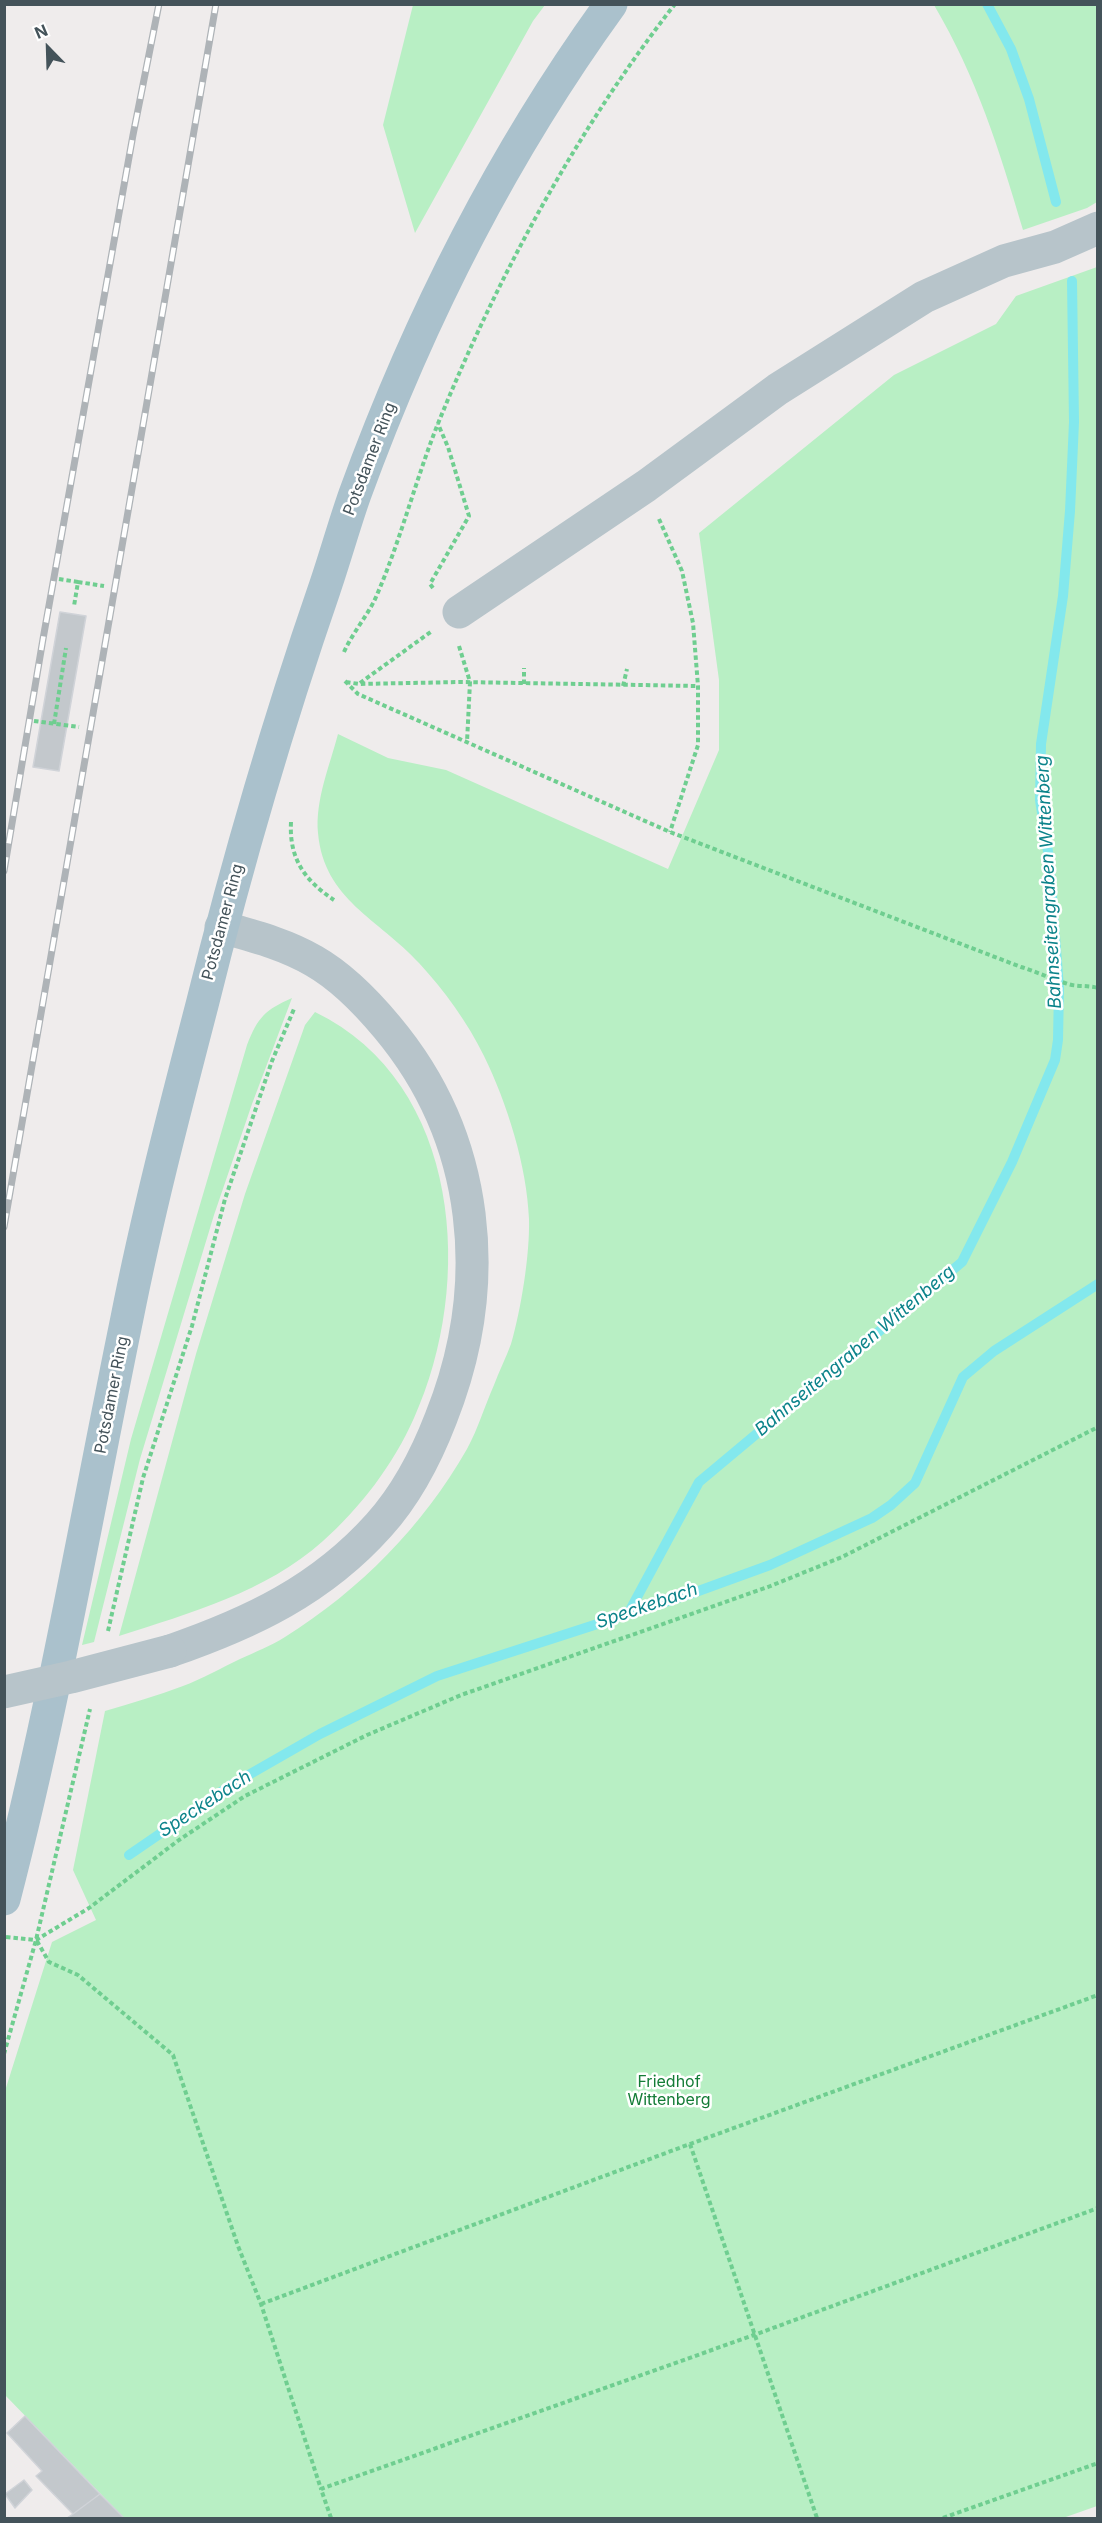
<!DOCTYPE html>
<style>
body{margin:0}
#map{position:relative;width:1102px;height:2523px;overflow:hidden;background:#efecec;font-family:Inter,sans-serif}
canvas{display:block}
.frame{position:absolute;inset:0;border:6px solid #44535a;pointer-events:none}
.north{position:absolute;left:18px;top:18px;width:60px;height:60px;-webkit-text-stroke:4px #fff;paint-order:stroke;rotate:337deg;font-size:16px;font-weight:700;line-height:24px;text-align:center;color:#44535a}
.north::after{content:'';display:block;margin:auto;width:21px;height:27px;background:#44535a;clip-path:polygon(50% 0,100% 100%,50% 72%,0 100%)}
</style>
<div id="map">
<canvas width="1102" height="2523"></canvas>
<div class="frame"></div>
<div class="north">N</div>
</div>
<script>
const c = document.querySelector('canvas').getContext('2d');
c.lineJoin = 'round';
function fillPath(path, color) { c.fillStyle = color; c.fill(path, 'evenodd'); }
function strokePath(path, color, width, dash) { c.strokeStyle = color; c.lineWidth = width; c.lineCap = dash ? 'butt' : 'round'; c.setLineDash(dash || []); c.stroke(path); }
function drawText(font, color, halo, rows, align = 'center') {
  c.font = font + ' Inter,sans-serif'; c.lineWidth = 5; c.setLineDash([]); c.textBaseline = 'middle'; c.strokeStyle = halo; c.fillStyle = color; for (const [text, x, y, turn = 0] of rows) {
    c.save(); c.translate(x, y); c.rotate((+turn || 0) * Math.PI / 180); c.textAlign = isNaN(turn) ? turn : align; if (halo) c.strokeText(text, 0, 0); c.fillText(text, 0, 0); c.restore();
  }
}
fillPath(new Path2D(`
 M413 5H545L533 21 415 233 383 125Z
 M934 5H1097V202L1087 208 1023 230C999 149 977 78 934 5Z
 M1097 267V2506L1063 2518H124L5 2395V2091L52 1942 96 1920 73 1870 105 1711C131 1703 157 1696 183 1686 202 1679 221 1668 240 1659 255 1652 271 1646 285 1637 360 1590 423 1526 467 1449 478 1429 485 1405 494 1385 499 1371 506 1358 511 1344 521 1310 530 1254 529 1219 527 1166 507 1103 484 1056 468 1023 444 990 419 963 379 919 324 900 318 833 315 800 330 765 338 734L388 758 446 770 668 869 719 750V680L699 533 894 375 996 324 1016 296Z
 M292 998 252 1104 214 1215 140 1459 94 1642 82 1645 131 1439 247 1045C258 1017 265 1010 292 998Z
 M315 1012C462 1083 475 1284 414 1418 393 1465 361 1507 323 1541 266 1592 190 1613 119 1636L196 1354 245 1194 305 1025Z`), '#b8efc4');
strokePath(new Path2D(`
 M987 4 1011 49 1029 99 1056 202
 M629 1612 699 1482 962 1262 1012 1162 1055 1060 1058 1040 1059 988 1049 858 1040 800 1041 744 1063 596 1070 511 1074 422 1072 281
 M129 1855 231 1785 320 1734 437 1676 693 1593 770 1565 872 1518 891 1505 915 1483 963 1377 994 1351 1098 1284`), '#83e8ed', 10);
const building = new Path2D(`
 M60 612 86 616 59 771 33 767Z
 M25 2416 100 2494 73 2514 36 2476 42 2471 7 2433Z
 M24 2480 32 2490 15 2508 5 2494Z
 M100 2494 124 2518H67L73 2514Z`);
fillPath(building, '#c3c8cc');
strokePath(building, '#d0d3d8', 1.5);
strokePath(new Path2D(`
 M659 519 682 571 693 623 698 686V745L670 832
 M59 579 78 582 74 606
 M78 582 104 586
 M433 588 430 584 469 516 448 447 438 424
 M459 646 470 682 467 742
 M344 652C353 632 368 615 376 597 400 542 415 482 437 426 497 278 576 131 675 4
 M345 681 358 694 670 832 1021 967C1037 972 1052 979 1068 984 1077 987 1088 985 1098 988
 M346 682 359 684 460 682 698 686
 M360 683 432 631
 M524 684V668
 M623 686 627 669
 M34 721 79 727
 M54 724 66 648
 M291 822C289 858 304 880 334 900
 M108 1631 143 1478 192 1326 225 1199 272 1061 294 1009
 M6 1937 36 1940 89 1908 179 1840 245 1796 367 1735 461 1695 768 1587 842 1557 1098 1427
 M37 1941 49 1962 78 1975 173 2055 238 2246 261 2304 321 2489
 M4 2054 36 1940 90 1709
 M690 2144 817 2518
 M261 2304 690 2144 1098 1995
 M331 2518 321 2489 754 2335 1098 2208
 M943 2518 1098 2463`), '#6fce90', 4, [4.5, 3]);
strokePath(new Path2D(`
 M459 612 646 486 778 389 924 297 1004 261 1055 247 1098 228
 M170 1651C251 1623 321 1590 379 1525 407 1494 426 1457 441 1418 494 1285 481 1139 387 1027 367 1003 342 977 314 961 285 944 253 936 221 927`), '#b7c4ca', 33);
strokePath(new Path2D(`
 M4 1899C54 1707 87 1512 127 1318 148 1212 175 1109 202 1005 237 864 277 726 324 590 335 558 344 525 355 494 418 321 503 153 611 4`), '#aac1cc', 33);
const rail = new Path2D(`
 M4 871 43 639 133 135 159 4
 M4 1227 216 4`);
strokePath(rail, '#aeb3b7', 7);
strokePath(rail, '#fff', 4.5, [14]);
strokePath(new Path2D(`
 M4 1692 71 1677 170 1651`), '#b7c4ca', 33);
drawText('16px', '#44535a', '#fff', [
 ["Potsdamer Ring",370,459,-69],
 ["Potsdamer Ring",223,922,-75],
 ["Potsdamer Ring",112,1395,-79]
]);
drawText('16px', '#147c37', '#fff', [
 ["Friedhof",669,2082],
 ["Wittenberg",669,2100]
]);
drawText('italic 18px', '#0b838a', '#fff', [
 ["Bahnseitengraben Wittenberg",1049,882,-93],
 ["Bahnseitengraben Wittenberg",855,1351,-40],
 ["Speckebach",647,1606,-19],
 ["Speckebach",205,1804,-33]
]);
</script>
